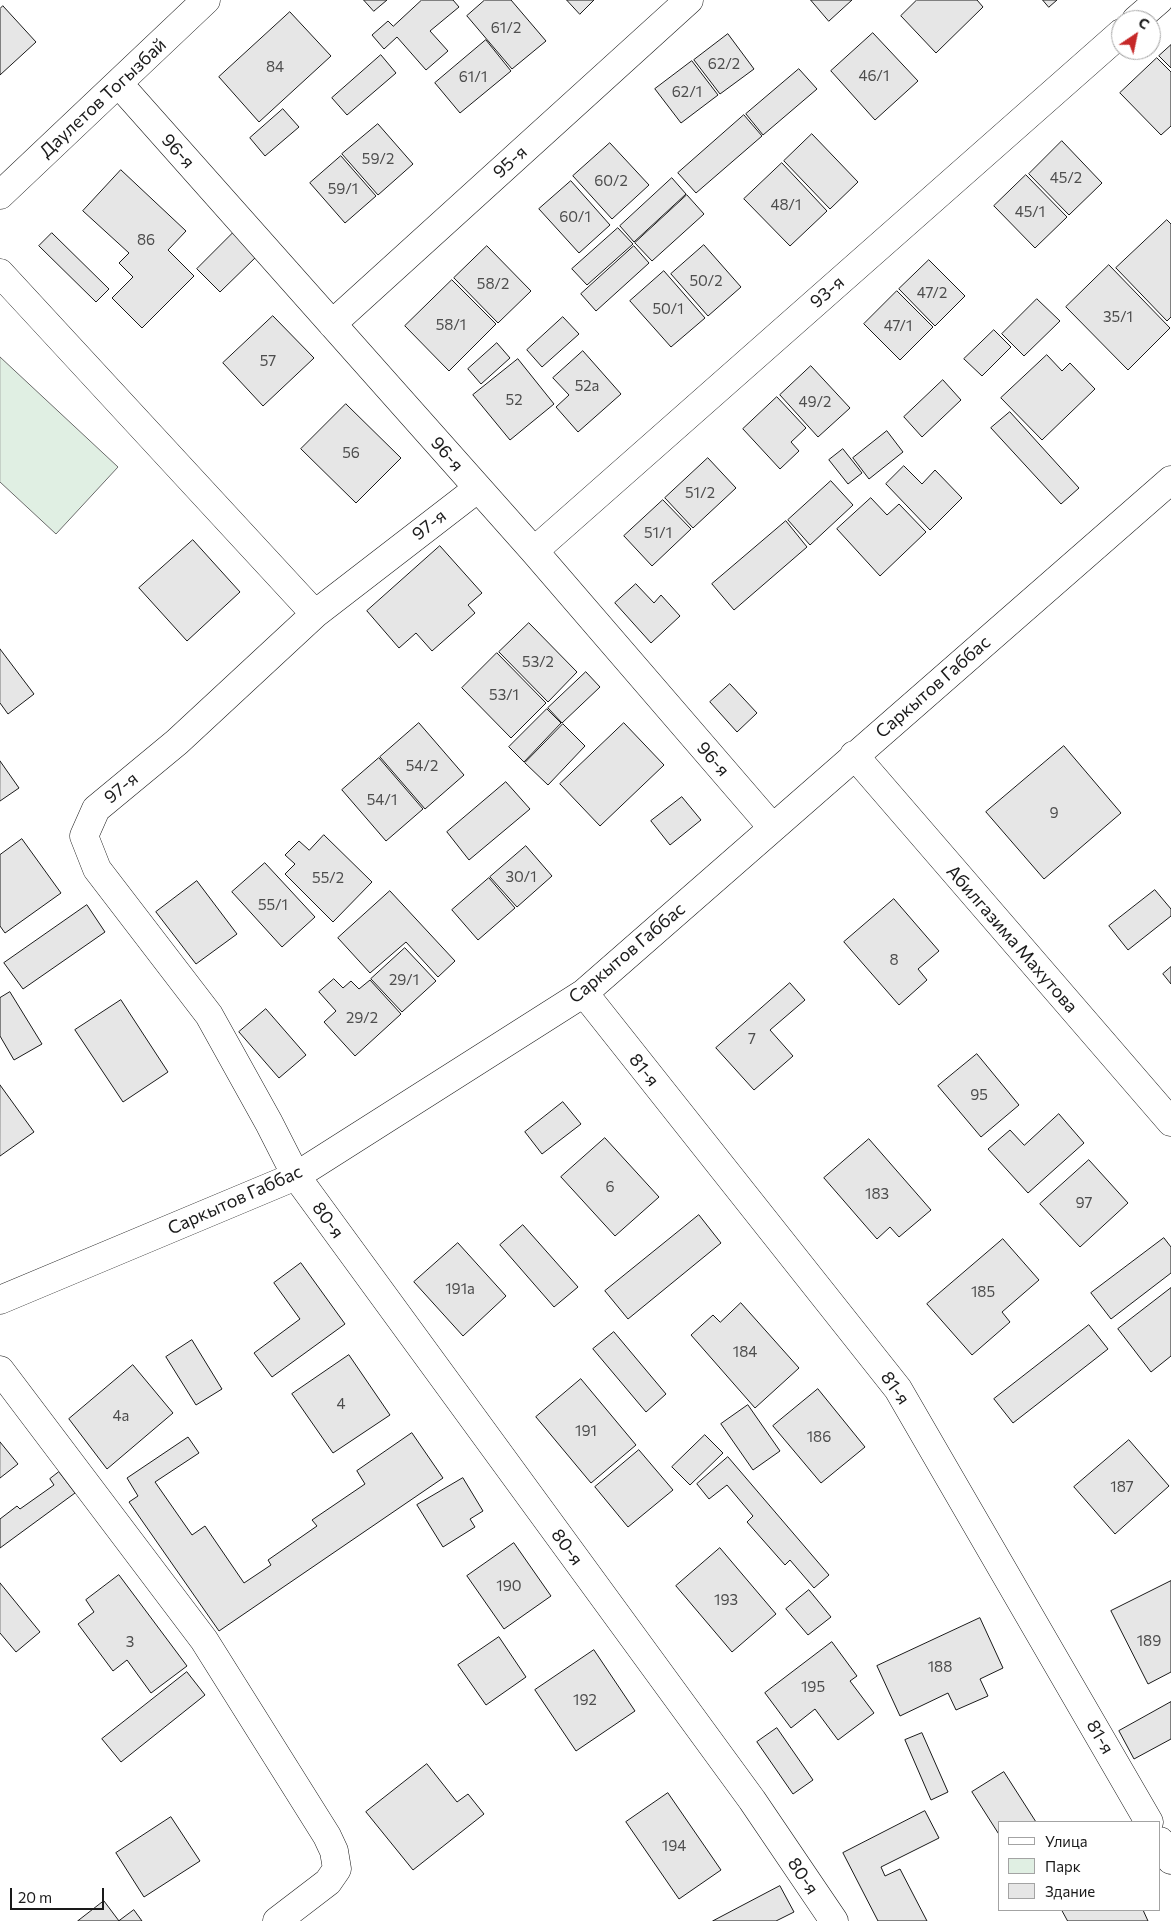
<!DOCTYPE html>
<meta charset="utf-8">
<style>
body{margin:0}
#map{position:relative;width:1171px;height:1921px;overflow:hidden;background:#fff;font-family:Commissioner,sans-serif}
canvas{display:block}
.legend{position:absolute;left:998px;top:1821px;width:162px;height:90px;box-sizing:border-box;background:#fff;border:1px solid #a3a3a3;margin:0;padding:6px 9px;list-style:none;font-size:15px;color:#1a1a1a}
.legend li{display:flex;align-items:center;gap:10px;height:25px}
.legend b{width:25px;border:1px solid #a3a3a3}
.north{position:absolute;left:1111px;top:10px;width:50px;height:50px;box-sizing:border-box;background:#fff;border:1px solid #a3a3a3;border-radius:50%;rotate:34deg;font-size:14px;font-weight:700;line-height:20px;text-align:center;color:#1a1a1a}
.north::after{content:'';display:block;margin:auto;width:18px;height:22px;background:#c62828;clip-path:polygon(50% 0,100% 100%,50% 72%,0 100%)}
.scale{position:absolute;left:10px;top:1888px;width:94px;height:22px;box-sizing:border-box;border:2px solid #1a1a1a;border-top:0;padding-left:6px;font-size:15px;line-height:18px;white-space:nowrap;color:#1a1a1a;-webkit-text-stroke:4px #fff;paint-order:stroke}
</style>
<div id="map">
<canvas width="1171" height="1921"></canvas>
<ul class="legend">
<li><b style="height:6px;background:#fff"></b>Улица</li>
<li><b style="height:14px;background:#e0efe3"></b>Парк</li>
<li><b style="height:14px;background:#e6e6e6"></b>Здание</li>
</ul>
<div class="north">С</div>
<div class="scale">20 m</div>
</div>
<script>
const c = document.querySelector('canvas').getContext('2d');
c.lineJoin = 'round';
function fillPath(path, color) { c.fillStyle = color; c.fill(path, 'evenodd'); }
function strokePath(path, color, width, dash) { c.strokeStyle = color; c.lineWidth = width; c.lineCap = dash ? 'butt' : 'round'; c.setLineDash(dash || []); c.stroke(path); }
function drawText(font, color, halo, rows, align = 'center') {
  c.font = font + ' Commissioner,sans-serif'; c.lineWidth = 4; c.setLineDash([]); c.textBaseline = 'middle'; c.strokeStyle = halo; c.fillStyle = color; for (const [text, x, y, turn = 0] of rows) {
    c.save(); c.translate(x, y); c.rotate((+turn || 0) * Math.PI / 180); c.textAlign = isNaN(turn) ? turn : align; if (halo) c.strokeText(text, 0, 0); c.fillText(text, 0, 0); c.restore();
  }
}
const green = new Path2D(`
 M0 357 118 467 56 534 0 482Z`);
fillPath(green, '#e0efe3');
strokePath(green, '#6a6a6a', 1);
const building = new Path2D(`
 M364 0H387L374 11Z
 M422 0H453L459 7 430 31 448 51 426 70 397 37 384 49 372 35 388 21 393 26Z
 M485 0H511L546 41 512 69 467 16Z
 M567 0H594L580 14Z
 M811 0H852L829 21Z
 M917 0H977L983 7 936 53 901 16Z
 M1043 0H1057L1049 7Z
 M3 6 36 42 0 75V9Z
 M290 12 331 56 259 122 219 77Z
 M873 33 918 81 875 120 831 71Z
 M728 34 754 69 720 94 694 60Z
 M486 40 511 71 460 113 435 83Z
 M1171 45V68L1159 56Z
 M381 55 396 73 347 115 332 98Z
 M1157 58 1171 72V126L1161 135 1120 93Z
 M692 61 718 95 681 123 655 89Z
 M799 69 817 89 763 135 746 114Z
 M283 109 299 127 265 156 250 138Z
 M744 115 762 136 696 193 678 173Z
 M378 124 413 164 378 195 342 154Z
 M812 134 858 182 830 209 784 161Z
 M1062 141 1102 183 1069 215 1029 174Z
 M610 143 649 185 612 219 573 176Z
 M341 156 376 196 345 223 310 183Z
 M782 163 827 211 790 246 744 199Z
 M121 170 186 231 168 250 194 276 142 328 112 298 133 277 119 263 129 253 83 211Z
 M1026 175 1067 217 1035 248 994 206Z
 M672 178 686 194 634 242 620 226Z
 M571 181 610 225 579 253 539 209Z
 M687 195 704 214 652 261 635 243Z
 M1167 220 1171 224V317L1167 321 1116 268Z
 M618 228 633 244 587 285 572 269Z
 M234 232 257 256 220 292 197 269Z
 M52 233 109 289 96 302 39 246Z
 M704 245 741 287 708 316 671 274Z
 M487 246 531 291 498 323 454 278Z
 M634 246 649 263 596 311 581 294Z
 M929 260 965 296 935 326 899 289Z
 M1109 265 1170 328 1128 370 1066 307Z
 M664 271 705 318 671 347 630 301Z
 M452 280 496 324 449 371 405 326Z
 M897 291 933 327 900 360 864 324Z
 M1037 299 1060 321 1024 356 1002 334Z
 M273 316 314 358 263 406 223 363Z
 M563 317 579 334 542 367 527 350Z
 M994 330 1011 347 982 376 964 359Z
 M497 343 510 358 481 384 468 369Z
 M583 351 621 394 578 432 556 407 569 395 553 378Z
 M1047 355 1062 371 1070 363 1095 389 1042 440 1001 398Z
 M518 359 554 404 510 440 473 395Z
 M811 366 850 408 818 437 780 395Z
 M943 380 961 400 922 437 904 417Z
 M777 397 806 428 791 442 799 451 780 469 743 429Z
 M346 404 401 458 356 503 301 449Z
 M1010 412 1079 488 1061 504 991 428Z
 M887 431 903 452 869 479 853 458Z
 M843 449 862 473 848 484 829 460Z
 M708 458 736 488 693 528 665 498Z
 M904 466 922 484 935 470 962 498 930 530 886 484Z
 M831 481 853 505 810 545 788 520Z
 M871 498 887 515 899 504 926 532 880 576 837 529Z
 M663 500 691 529 652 566 624 536Z
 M786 521 807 547 734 610 712 584Z
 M193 540 240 592 187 641 139 588Z
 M440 546 482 593 468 605 475 613 432 651 416 633 399 648 367 611Z
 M636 584 654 603 661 595 680 616 651 643 615 603Z
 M529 623 577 672 548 702 499 652Z
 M0 649 34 694 8 714 0 703Z
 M497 653 546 703 511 738 462 688Z
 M586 672 600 687 562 723 548 708Z
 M730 684 757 713 737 732 710 702Z
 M547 709 561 723 524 762 509 747Z
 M419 723 464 775 425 809 380 757Z
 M624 723 664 765 600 826 560 784Z
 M563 724 585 746 548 785 525 763Z
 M1064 746 1121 813 1044 879 986 812Z
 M379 758 423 809 386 841 342 790Z
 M0 761 19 788 0 801Z
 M506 782 530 809 469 860 447 832Z
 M682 797 701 820 670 845 651 821Z
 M324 835 372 882 333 922 285 874 295 864 285 855 299 841 309 850Z
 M22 839 61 893 5 933 0 926V855Z
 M526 846 552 876 517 907 490 877Z
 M265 863 315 917 282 947 232 892Z
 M489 878 515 908 478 940 452 910Z
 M197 881 237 934 196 964 156 912Z
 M1155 890 1171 909V916L1128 950 1109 926Z
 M390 891 455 961 438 977 406 942 370 973 338 938Z
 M894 899 939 951 918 969 927 980 899 1005 844 942Z
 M87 905 105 932 23 989 4 963Z
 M405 948 436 981 402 1012 371 979Z
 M1171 967V984L1163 974Z
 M334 979 343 988 351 981 359 989 370 980 401 1014 355 1056 324 1022 336 1011 319 992Z
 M790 983 805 1000 770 1030 793 1056 754 1090 716 1048Z
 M10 992 42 1044 14 1060 0 1036V998Z
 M121 1000 168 1072 123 1102 75 1030Z
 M266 1009 306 1055 279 1078 239 1032Z
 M977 1054 1019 1105 981 1137 938 1086Z
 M0 1085 34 1132 0 1156Z
 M563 1102 581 1124 542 1154 525 1132Z
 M1059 1114 1084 1143 1028 1193 988 1149 1010 1130 1024 1145Z
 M605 1138 659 1197 615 1236 561 1177Z
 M869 1139 931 1210 899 1237 890 1227 877 1239 824 1178Z
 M1089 1160 1128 1203 1080 1247 1040 1204Z
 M699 1215 721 1243 628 1319 605 1291Z
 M523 1225 578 1287 554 1307 500 1245Z
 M1164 1238 1171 1247V1273L1111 1319 1091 1293Z
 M1003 1239 1039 1280 1002 1312 1010 1322 972 1355 927 1304Z
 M458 1243 506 1296 463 1336 414 1282Z
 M301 1263 345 1324 272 1377 254 1353 300 1319 274 1283Z
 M1171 1288V1356L1151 1372 1118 1329Z
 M741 1303 799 1368 755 1408 691 1335 713 1315 720 1322Z
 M1089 1325 1108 1349 1013 1423 994 1399Z
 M614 1332 666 1394 646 1412 593 1349Z
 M192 1340 222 1389 196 1405 166 1357Z
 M349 1355 390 1415 333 1453 292 1394Z
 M133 1365 173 1413 107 1469 69 1419Z
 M581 1379 636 1445 591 1483 536 1417Z
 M818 1389 865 1447 821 1483 773 1426Z
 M748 1405 780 1451 753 1470 721 1424Z
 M412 1433 443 1478 219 1631 129 1502 138 1496 127 1478 188 1437 199 1453 155 1482 192 1535 205 1526 244 1583 271 1565 268 1560 317 1526 312 1520 365 1484 357 1471Z
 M705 1435 723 1453 690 1485 672 1467Z
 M1129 1440 1169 1486 1115 1534 1074 1487Z
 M0 1442 18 1464 0 1478Z
 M639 1450 673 1490 628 1527 595 1487Z
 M728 1457 829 1575 814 1588 790 1560 785 1565 747 1522 753 1516 727 1485 709 1499 697 1484Z
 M59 1472 75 1493 0 1548V1519L17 1506 20 1509 54 1485 50 1479Z
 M463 1478 483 1511 470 1519 475 1527 443 1547 417 1505Z
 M514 1543 551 1596 504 1629 467 1576Z
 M720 1548 776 1614 732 1652 676 1586Z
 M119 1575 187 1666 151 1693 127 1660 113 1671 78 1624 94 1612 86 1600Z
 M1171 1581V1672L1148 1684 1111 1611Z
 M0 1583 40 1632 16 1652 0 1633Z
 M809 1590 831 1617 808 1635 786 1609Z
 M980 1618 1003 1668 980 1679 988 1696 956 1710 948 1693 900 1716 877 1666Z
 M499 1637 526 1677 486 1705 458 1665Z
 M832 1642 857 1676 850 1681 874 1713 838 1740 815 1709 791 1728 765 1693Z
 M594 1650 635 1711 576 1751 535 1690Z
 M187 1672 205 1695 121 1762 102 1739Z
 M1171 1702V1739L1134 1759 1119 1731Z
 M777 1728 813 1780 793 1794 757 1742Z
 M922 1733 948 1792 931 1800 905 1740Z
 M427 1764 457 1802 468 1794 484 1814 413 1870 366 1812Z
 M1004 1772 1036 1822H1000V1836L972 1792Z
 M668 1793 721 1870 679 1899 626 1822Z
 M925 1811 939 1838 881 1867 885 1876 900 1869 927 1921H878L843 1853Z
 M171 1817 200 1861 144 1897 116 1853Z
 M780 1886 794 1912 776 1921H713Z
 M104 1901 119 1921H78Z
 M134 1910 142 1921H119Z
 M1062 1910H1143L1148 1921H1068Z`);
fillPath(building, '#e6e6e6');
strokePath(building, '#1a1a1a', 1);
const minor = new Path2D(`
 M1136 20 1159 0
 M119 84 534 551 772 827
 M0 195 206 0
 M0 273 315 614
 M332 324 689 0
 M477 489 315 614 177 742 96 809 84 836 97 869 209 1015 269 1123 296 1176 752 1800 834 1921
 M534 551 1121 33
 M854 755 1171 1122
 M584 993 898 1389 1149 1822
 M0 1300 296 1176 584 993 1171 480
 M0 1370 204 1640 327 1836 334 1851 337 1869 328 1882 277 1921
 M1160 1841 1171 1860`);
strokePath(minor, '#1a1a1a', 29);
strokePath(minor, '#fff', 28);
drawText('15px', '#4d4d4d', null, [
 ["61/2",506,28],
 ["62/2",724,64],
 ["84",275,67],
 ["46/1",874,76],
 ["61/1",473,77],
 ["62/1",687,92],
 ["59/2",378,159],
 ["45/2",1066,178],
 ["60/2",611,181],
 ["59/1",343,189],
 ["48/1",786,205],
 ["45/1",1030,212],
 ["60/1",575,217],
 ["86",146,240],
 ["50/2",706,281],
 ["58/2",493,284],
 ["47/2",932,293],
 ["50/1",668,309],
 ["35/1",1118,317],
 ["58/1",451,325],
 ["47/1",898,326],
 ["57",268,361],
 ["52а",587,386],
 ["52",514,400],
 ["49/2",815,402],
 ["56",351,453],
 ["51/2",700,493],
 ["51/1",658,533],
 ["53/2",538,662],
 ["53/1",504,695],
 ["54/2",422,766],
 ["54/1",382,800],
 ["9",1054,813],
 ["30/1",521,877],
 ["55/2",328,878],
 ["55/1",273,905],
 ["8",894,960],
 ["29/1",404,980],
 ["29/2",362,1018],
 ["7",752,1039],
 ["95",979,1095],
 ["6",610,1187],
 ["183",877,1194],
 ["97",1084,1203],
 ["191а",460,1289],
 ["185",983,1292],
 ["184",745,1352],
 ["4",341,1404],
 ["4а",121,1416],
 ["191",586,1431],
 ["186",819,1437],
 ["187",1122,1487],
 ["190",509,1586],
 ["193",726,1600],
 ["189",1149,1641],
 ["3",130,1642],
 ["188",940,1667],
 ["195",813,1687],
 ["192",585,1700],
 ["194",674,1846]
]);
drawText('18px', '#1a1a1a', '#fff', [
 ["Даулетов Тогызбай",103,98,-43],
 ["96-я",178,151,48],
 ["95-я",510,162,-42],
 ["93-я",827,292,-41],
 ["96-я",447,454,49],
 ["97-я",429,525,-38],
 ["Саркытов Габбас",933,687,-41],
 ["96-я",713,759,49],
 ["97-я",121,788,-39],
 ["Абилгазима Махутова",1012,939,49],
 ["Саркытов Габбас",627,953,-40],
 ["81-я",644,1070,52],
 ["Саркытов Габбас",235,1200,-24],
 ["80-я",328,1220,54],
 ["81-я",895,1388,55],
 ["80-я",567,1547,54],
 ["81-я",1100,1737,60],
 ["80-я",803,1876,56]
]);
</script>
